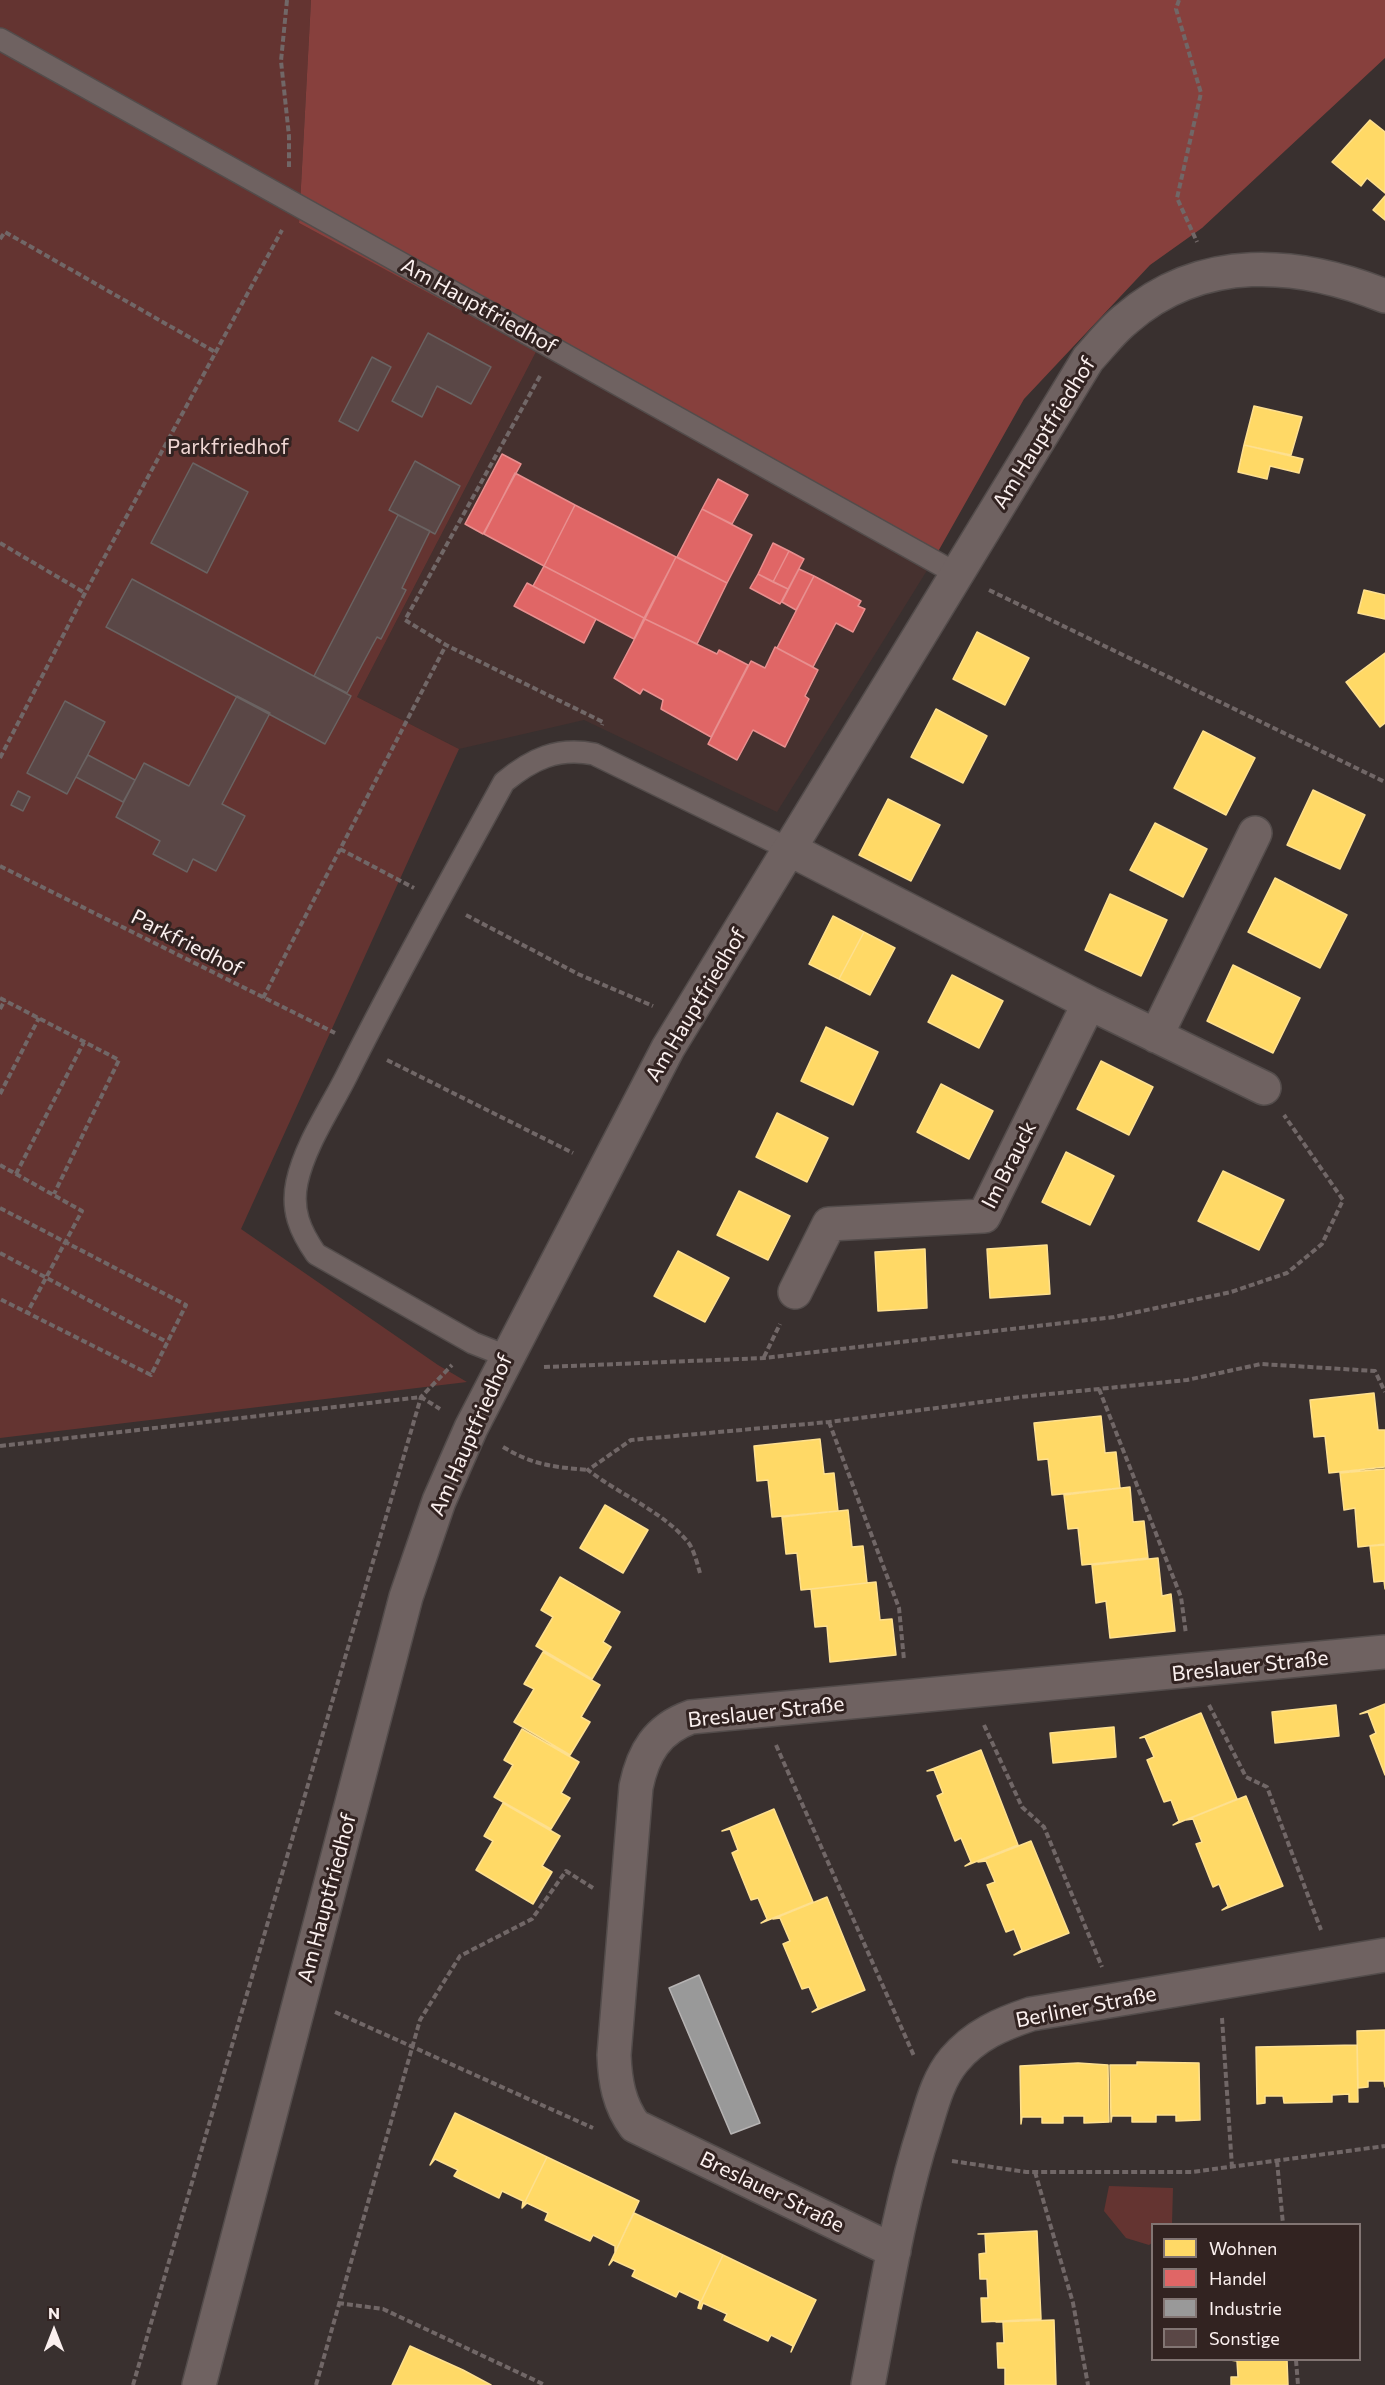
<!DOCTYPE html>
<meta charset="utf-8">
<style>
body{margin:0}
#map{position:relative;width:1385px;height:2385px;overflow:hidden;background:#39302f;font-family:Commissioner,sans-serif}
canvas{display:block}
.legend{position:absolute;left:1151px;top:2223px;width:210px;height:138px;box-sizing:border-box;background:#322321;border:2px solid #827573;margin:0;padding:8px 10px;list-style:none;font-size:18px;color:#fbf0ef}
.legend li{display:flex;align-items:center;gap:12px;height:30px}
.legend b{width:30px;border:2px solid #827573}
.north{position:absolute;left:24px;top:2301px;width:60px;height:60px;-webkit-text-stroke:4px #322321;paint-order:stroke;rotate:0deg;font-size:16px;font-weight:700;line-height:24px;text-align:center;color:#fbf0ef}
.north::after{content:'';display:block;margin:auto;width:21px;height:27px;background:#fbf0ef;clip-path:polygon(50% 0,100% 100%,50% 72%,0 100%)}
</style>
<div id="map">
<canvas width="1385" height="2385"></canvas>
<ul class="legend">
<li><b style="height:16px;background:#ffd966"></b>Wohnen</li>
<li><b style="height:16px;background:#e06666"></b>Handel</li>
<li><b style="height:16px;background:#999"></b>Industrie</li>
<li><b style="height:16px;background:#5a4746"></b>Sonstige</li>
</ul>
<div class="north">N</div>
</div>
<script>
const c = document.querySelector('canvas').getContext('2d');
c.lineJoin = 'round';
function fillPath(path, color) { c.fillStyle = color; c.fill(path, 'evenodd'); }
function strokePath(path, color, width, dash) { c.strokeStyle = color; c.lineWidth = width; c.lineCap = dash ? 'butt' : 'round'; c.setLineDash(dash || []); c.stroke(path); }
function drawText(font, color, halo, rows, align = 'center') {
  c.font = font + ' Commissioner,sans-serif'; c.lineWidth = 6; c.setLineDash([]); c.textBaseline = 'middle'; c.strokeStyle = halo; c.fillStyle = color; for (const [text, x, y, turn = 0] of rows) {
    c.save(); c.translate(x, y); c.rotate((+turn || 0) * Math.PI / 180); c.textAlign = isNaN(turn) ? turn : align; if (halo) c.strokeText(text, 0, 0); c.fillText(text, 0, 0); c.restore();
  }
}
fillPath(new Path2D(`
 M537 350 931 564 777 812 584 720 459 749 357 697Z`), '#46312f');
fillPath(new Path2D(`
 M0 0H311L299 223 537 350 357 697 459 749 241 1229 438 1365 467 1382 0 1438Z
 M1109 2186 1173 2188 1172 2224H1152V2243L1149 2245 1126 2238 1104 2211Z`), '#643431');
fillPath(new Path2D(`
 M311 0H1385V58L1202 228 1150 265 1024 399 931 564 299 223Z`), '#87403d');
const homes = new Path2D(`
 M1370 120 1385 132V193L1367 178 1361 186 1332 162Z
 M1385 196V220L1373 210Z
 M1254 406 1302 417 1291 455 1244 445Z
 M1244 445 1303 459 1299 473 1270 466 1267 479 1238 472Z
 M1364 590 1385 595V619L1358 613Z
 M977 632 1029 658 1005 705 953 679Z
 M1385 653V723L1380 727 1346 682Z
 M936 709 987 736 963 783 911 757Z
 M1203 731 1255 758 1226 815 1174 788Z
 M1313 790 1365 815 1340 869 1287 845Z
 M888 799 940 825 911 881 859 855Z
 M1155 823 1207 849 1183 897 1130 870Z
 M1275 878 1347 915 1320 968 1248 932Z
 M1110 894 1167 920 1141 976 1085 950Z
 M833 916 864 932 839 979 809 964Z
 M864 932 895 948 870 995 839 979Z
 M1233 965 1300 998 1273 1053 1207 1021Z
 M952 975 1003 1001 979 1048 928 1022Z
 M826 1027 878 1052 853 1105 801 1081Z
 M1101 1061 1153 1087 1129 1135 1077 1109Z
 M941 1084 993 1111 969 1159 917 1132Z
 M777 1113 828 1138 807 1182 756 1157Z
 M1066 1152 1114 1176 1090 1225 1042 1202Z
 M1223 1171 1284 1200 1259 1250 1198 1221Z
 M739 1191 790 1216 768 1260 717 1235Z
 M1047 1245 1050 1294 990 1298 987 1249Z
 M925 1249 927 1308 878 1311 875 1252Z
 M678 1251 729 1278 705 1322 654 1296Z
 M1374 1393 1378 1430H1385V1467L1329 1473 1325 1436 1314 1437 1310 1400Z
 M1101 1416 1105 1453 1116 1452 1120 1488 1052 1495 1048 1459 1038 1460 1034 1423Z
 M820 1439 824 1474 834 1473 838 1511 772 1517 768 1480 757 1481 754 1446Z
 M1385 1469V1544L1358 1547 1355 1508 1344 1510 1340 1473Z
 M1130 1487 1133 1522 1144 1521 1148 1558 1082 1565 1078 1528 1068 1529 1064 1495Z
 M605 1505 648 1530 623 1573 580 1548Z
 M848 1510 852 1547 863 1546 867 1583 801 1590 797 1553 786 1554 782 1517Z
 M1385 1545V1589L1384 1581 1374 1582 1370 1546Z
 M1158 1558 1162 1596 1171 1594 1175 1631 1110 1638 1106 1601 1096 1603 1092 1565Z
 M560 1577 620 1612 603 1642 611 1647 592 1679 536 1646 553 1617 541 1610Z
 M876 1582 880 1620 892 1619 896 1655 830 1662 827 1626 815 1627 811 1589Z
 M543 1652 600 1685 581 1717 590 1722 570 1755 514 1722 534 1689 524 1684Z
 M1385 1704V1775L1370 1736 1376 1733 1368 1712 1360 1714Z
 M1336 1705 1339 1736 1275 1743 1272 1712Z
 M1201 1713 1237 1799 1173 1825 1179 1821 1171 1800 1164 1802 1147 1760 1154 1757 1145 1737 1140 1738Z
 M1114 1727 1116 1757 1053 1763 1050 1733Z
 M522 1729 579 1762 561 1793 570 1798 551 1829 494 1797 513 1765 504 1760Z
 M981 1750 1018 1845 965 1866 971 1862 961 1838 955 1841 937 1796 943 1793 934 1770 927 1771Z
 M1246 1796 1283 1886 1222 1910 1228 1906 1219 1884 1213 1887 1196 1844 1202 1842 1193 1819 1186 1820Z
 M503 1803 560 1836 542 1866 552 1872 533 1904 476 1870 493 1841 484 1836Z
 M774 1809 813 1902 761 1923 767 1919 758 1898 751 1900 732 1853 738 1850 730 1829 722 1831Z
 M1031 1841 1069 1933 1014 1955 1022 1950 1014 1929 1006 1932 987 1885 995 1882 986 1861 978 1862Z
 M827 1897 865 1990 812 2012 818 2008 809 1987 802 1989 783 1944 790 1941 780 1918 773 1919Z
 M1385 2030V2087L1384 2081H1368V2087L1358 2088 1357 2031Z
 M1357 2045 1358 2102H1349V2094L1332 2095V2102L1284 2103 1283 2096H1265V2103L1257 2104 1256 2047Z
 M1137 2062 1199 2063 1200 2120 1176 2121V2115H1156V2122H1132V2116H1112L1111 2122 1110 2065H1137Z
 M1078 2063 1108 2065 1109 2122 1084 2123V2116H1063V2123H1042V2117H1022L1021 2124 1020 2066Z
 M455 2113 547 2157 522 2208 523 2201 502 2191 499 2198 454 2176 458 2170 435 2159 430 2165Z
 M547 2157 639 2201 615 2253V2246L593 2235 590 2241 545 2220 548 2213 527 2203 522 2208Z
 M634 2213 723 2255 698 2308 700 2301 679 2291 676 2297 632 2276 635 2270 613 2260 609 2265Z
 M1037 2231 1041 2319 982 2322 981 2298H988L987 2279H980L979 2254 986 2253 985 2234H978Z
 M723 2255 816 2300 791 2352 793 2346 771 2335 768 2341 724 2320 727 2314 703 2303 701 2309 698 2308Z
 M1054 2320 1056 2385H1005V2368H998L997 2343H1004L1003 2322H996Z
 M410 2346 463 2370 491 2385H392Z
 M1230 2360H1287L1288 2385H1231V2377H1238L1237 2361Z`);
fillPath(homes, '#ffd966');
strokePath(homes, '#fee08f', 1.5);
const shops = new Path2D(`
 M502 454 521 464 483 534 465 524Z
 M515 473 575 505 544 566 484 534Z
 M718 479 748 495 732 524 702 509Z
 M575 505 676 557 644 618 544 566Z
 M702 509 752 535 727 583 677 557Z
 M773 543 789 551 773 582 758 574Z
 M789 551 804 559 788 589 773 582Z
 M676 557 727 583 697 644 645 619Z
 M544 566 644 618 634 639 533 586Z
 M799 569 814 576 796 610 782 602Z
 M758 574 788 589 780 604 750 588Z
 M814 576 861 601 858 606 865 609 853 632 836 623 813 667 777 648Z
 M527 583 596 619 584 643 514 606Z
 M645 619 717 654 719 650 748 665 711 737 661 709 663 700 643 689 640 694 614 678Z
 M775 647 818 670 805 696 809 699 785 747 753 730 737 760 708 744 751 661 765 668Z`);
fillPath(shops, '#e06666');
strokePath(shops, '#e88f8f', 1.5);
const industry = new Path2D(`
 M699 1975 760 2123 731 2134 669 1988Z`);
fillPath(industry, '#999');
strokePath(industry, '#b6b3b3', 1.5);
const building = new Path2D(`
 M428 333 491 367 471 404 437 386 422 417 392 401Z
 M372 357 391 367 358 431 339 421Z
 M415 461 460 486 435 534 389 510Z
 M193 463 248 492 207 573 151 543Z
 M398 515 430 531 402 588 406 590 381 639 377 637 347 693 314 676Z
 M132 579 351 696 325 744 106 627Z
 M237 696 270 713 222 804 245 816 216 871 193 859 187 872 153 854 160 841 116 817 144 763 189 786Z
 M65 701 105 722 67 794 27 773Z
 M88 755 135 780 123 802 76 777Z
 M18 791 30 797 23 811 11 805Z`);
fillPath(building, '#5a4746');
strokePath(building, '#6a6362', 1.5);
const service = new Path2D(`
 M0 39 957 574
 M506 1356 473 1343 316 1254C300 1231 291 1210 297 1182 305 1145 330 1109 347 1075 396 976 451 879 504 782 532 759 557 747 594 754L791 850`);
const minor = new Path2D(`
 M791 850 1089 1003 1264 1088
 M1156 1036 1255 833
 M795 1292 829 1224 984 1216 1089 1003
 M894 2251 635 2126C619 2105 615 2081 614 2055L636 1787C643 1753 657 1729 691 1717L1385 1652
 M199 2385 406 1597 439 1501 471 1428 668 1048 1088 359C1100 346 1112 330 1126 319 1202 253 1298 261 1385 296
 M868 2385C885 2299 898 2210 925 2127 932 2104 938 2079 954 2060 975 2035 1001 2024 1031 2014L1385 1955`);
strokePath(service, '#534c4b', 24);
strokePath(minor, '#534c4b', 36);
strokePath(new Path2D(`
 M287 0 281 61 289 136V167
 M1179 0 1176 9 1201 93 1177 198 1197 242
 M0 239 5 232 217 353
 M540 376 405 620 446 645 603 722 602 725
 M0 543 85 593
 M989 590 1385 782
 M0 758 85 593 282 230
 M340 849 414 888
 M0 866 335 1033
 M466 915 578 974 653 1006
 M0 998 119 1060 54 1194
 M263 998 446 645
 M0 1009 5 1000
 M387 1060 573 1153
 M0 1094 39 1018
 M0 1165 82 1211 27 1313
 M16 1174 84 1042
 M0 1208 186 1305 151 1375 0 1299
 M0 1253 167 1342
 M764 1357 780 1324
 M544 1367 764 1358 1114 1317 1231 1292 1287 1273 1322 1244 1343 1200 1284 1115
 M1099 1389 1181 1597 1186 1634
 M829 1422 899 1608 904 1660
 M0 1446 421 1397 440 1409
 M503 1447C533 1465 553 1467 588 1470
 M700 1573C697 1563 694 1550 688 1542 661 1510 620 1495 588 1470L631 1440 829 1422 1020 1397 1187 1380 1261 1364 1375 1371 1385 1392
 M1209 1705 1246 1777 1267 1787 1321 1930
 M984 1725 1022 1807 1044 1827 1102 1967
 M776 1745 914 2056
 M335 2012 593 2128
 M1222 2018 1232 2167
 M952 2161 1026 2172H1192L1385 2146
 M1277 2161 1283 2224
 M1035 2172 1073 2303 1088 2385
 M338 2303 383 2309 545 2385
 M1296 2360 1298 2385
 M133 2385 421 1397 452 1365
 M316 2385 420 2020 460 1956 532 1919 566 1871 593 1888`), '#716767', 4, [6, 3]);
strokePath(service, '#6f6261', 21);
strokePath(minor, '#6f6261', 33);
drawText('21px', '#fbf0ef', '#322321', [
 ["Am Hauptfriedhof",479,306,29],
 ["Am Hauptfriedhof",1044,433,-58],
 ["Parkfriedhof",187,943,27],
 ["Am Hauptfriedhof",696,1005,-59],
 ["Im Brauck",1009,1165,-63],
 ["Am Hauptfriedhof",471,1435,-66],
 ["Breslauer Straße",1250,1666,-6],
 ["Breslauer Straße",766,1712,-6],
 ["Am Hauptfriedhof",327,1898,-75],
 ["Berliner Straße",1086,2007,-11],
 ["Breslauer Straße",772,2192,26]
]);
drawText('21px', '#efd6d3', '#322321', [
 ["Parkfriedhof",228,447]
]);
</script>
